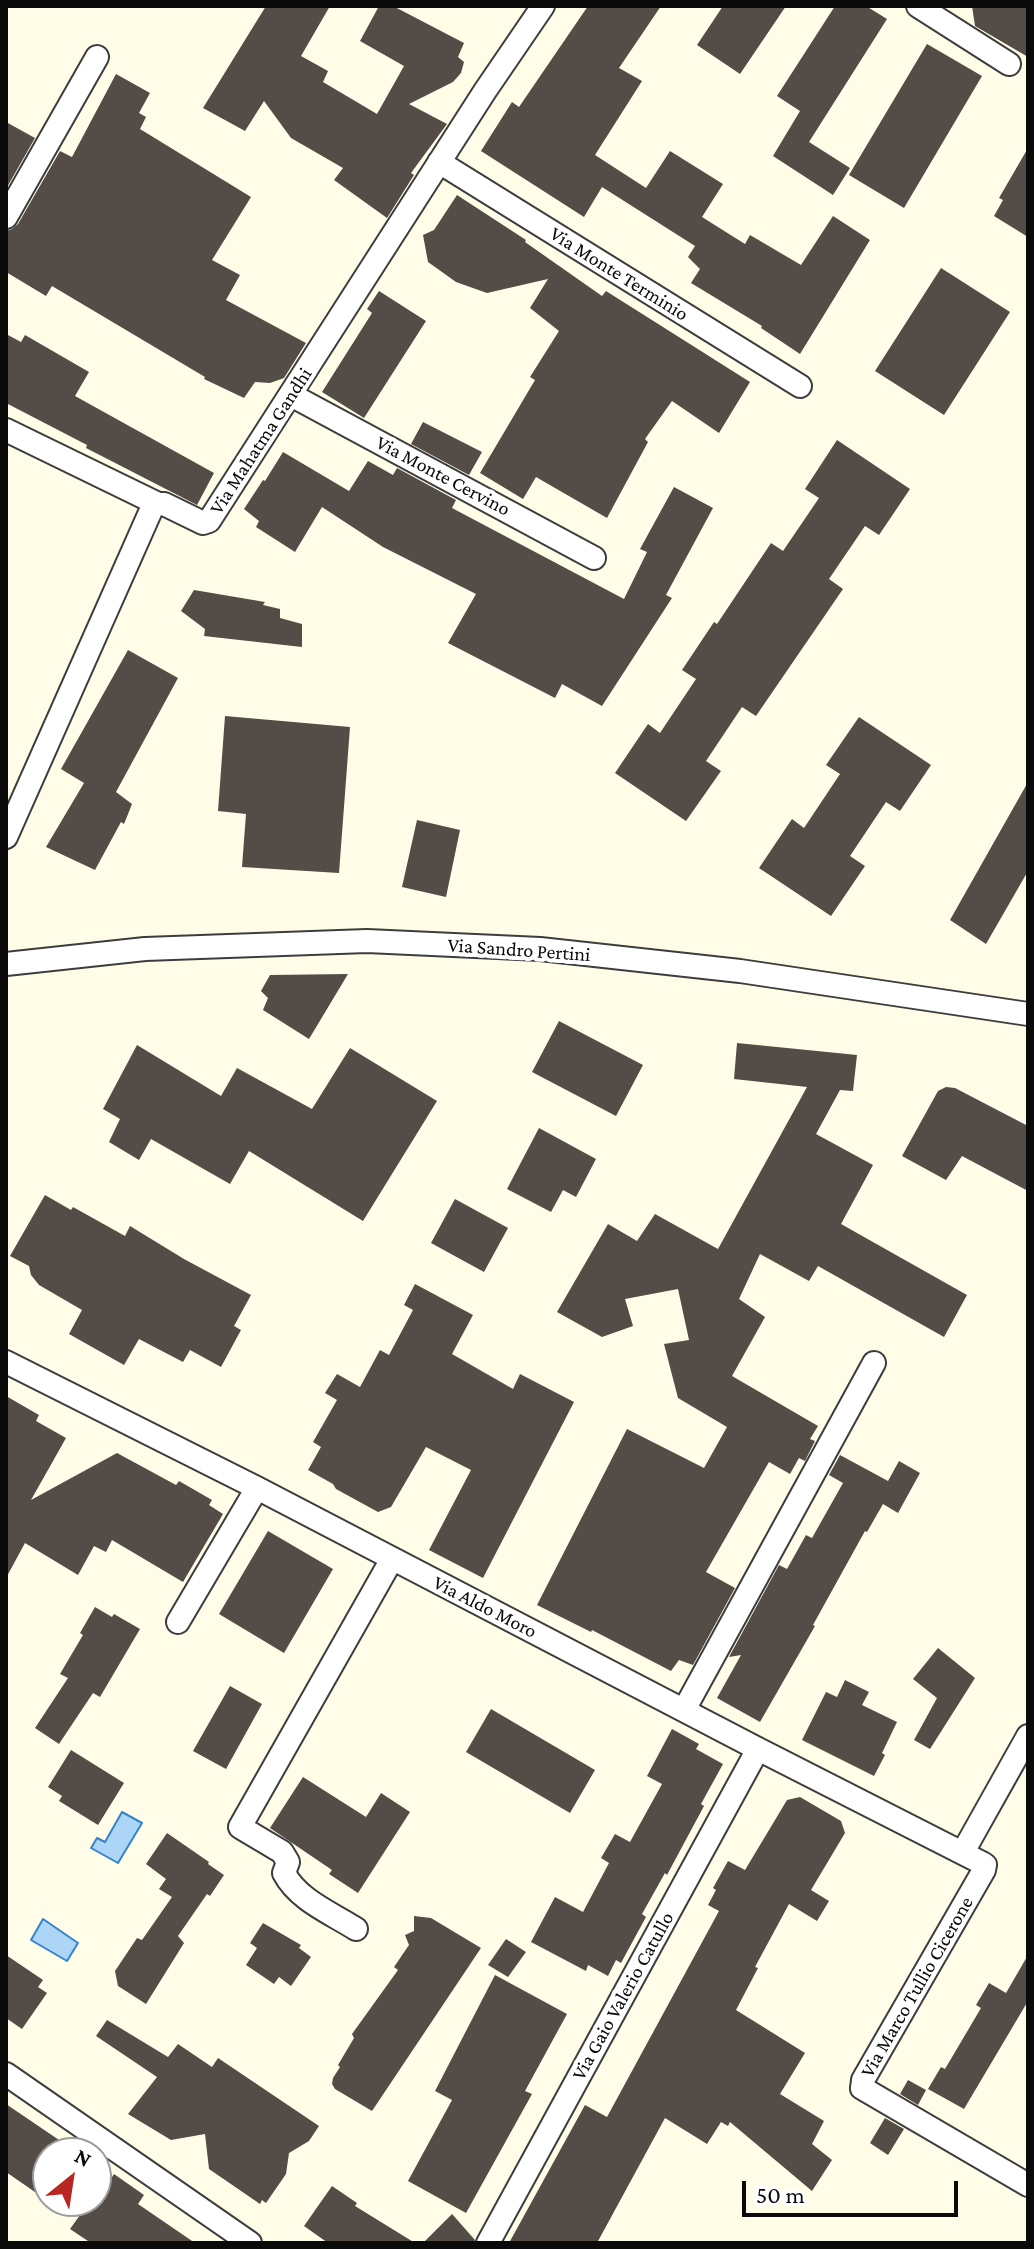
<!DOCTYPE html>
<style>
body{margin:0}
#map{position:relative;width:1034px;height:2249px;overflow:hidden;background:#fffce7;font-family:"Crimson Pro",serif}
canvas{display:block}
.frame{position:absolute;inset:0;border:8px solid #0a0a0a;pointer-events:none}
.north{position:absolute;left:32px;top:2137px;width:80px;height:80px;box-sizing:border-box;background:#fff;border:2px solid #9d9d9d;border-radius:50%;rotate:30deg;font-size:22px;font-weight:700;line-height:32px;text-align:center;color:#0a0a0a}
.north::after{content:'';display:block;margin:auto;width:28px;height:36px;background:#b92723;clip-path:polygon(50% 0,100% 100%,50% 72%,0 100%)}
.scale{position:absolute;left:742px;top:2181px;width:216px;height:36px;box-sizing:border-box;border:4px solid #0a0a0a;border-top:0;padding-left:10px;font-size:24px;line-height:28px;white-space:nowrap;color:#0a0a0a;-webkit-text-stroke:6px #fff;paint-order:stroke}
</style>
<div id="map">
<canvas width="1034" height="2249"></canvas>
<div class="frame"></div>
<div class="north">N</div>
<div class="scale">50 m</div>
</div>
<script>
const c = document.querySelector('canvas').getContext('2d');
c.lineJoin = 'round';
function fillPath(path, color) { c.fillStyle = color; c.fill(path, 'evenodd'); }
function strokePath(path, color, width, dash) { c.strokeStyle = color; c.lineWidth = width; c.lineCap = dash ? 'butt' : 'round'; c.setLineDash(dash || []); c.stroke(path); }
function drawText(font, color, halo, rows, align = 'center') {
  c.font = font + ' "Crimson Pro",serif'; c.lineWidth = 8; c.setLineDash([]); c.textBaseline = 'middle'; c.strokeStyle = halo; c.fillStyle = color; for (const [text, x, y, turn = 0] of rows) {
    c.save(); c.translate(x, y); c.rotate((+turn || 0) * Math.PI / 180); c.textAlign = isNaN(turn) ? turn : align; if (halo) c.strokeText(text, 0, 0); c.fillText(text, 0, 0); c.restore();
  }
}
const water = new Path2D(`
 M122 1812 142 1823 118 1863 91 1848 97 1838 105 1842Z
 M43 1919 78 1943 67 1961 31 1940Z`);
fillPath(water, '#add5f6');
strokePath(water, '#3484cd', 2);
fillPath(new Path2D(`
 M266 6H330L301 56 328 71 323 82 377 114 404 66 360 41 379 6H393L464 43 458 57 464 62 461 73 453 82 409 104 447 124 411 173 414 175 387 218 334 180 343 168 291 138 264 101 245 131 203 108Z
 M588 6H661L619 68 642 81 595 155 646 188 670 151 723 184 702 217 745 244 750 235 801 265 833 216 870 240 800 354 761 328 762 326 691 283 700 269 688 257 695 246 602 187 584 217 481 151 512 102 519 107Z
 M723 6H786L740 74 697 45Z
 M835 6H866L887 19 809 142 850 168 833 195 773 156 800 111 777 96Z
 M972 6H1028V57L975 26Z
 M927 44 982 76 904 208 849 175Z
 M116 74 150 93 139 113 146 117 140 129 251 197 212 260 240 275 226 300 306 343 284 378 270 383 255 382 244 398 204 379 205 377 52 286 46 296 6 272V231L12 229 18 224 60 151 72 157Z
 M6 122 35 138 6 189Z
 M1028 148V237L994 216 1003 200 999 198Z
 M457 195 526 240 525 242 602 296 606 291 750 382 719 433 672 401 645 439 648 442 607 518 536 477 523 499 480 473 535 380 530 377 559 331 530 308 548 279 487 293 456 282 428 262 423 235 434 230Z
 M941 268 1010 312 944 415 875 371Z
 M379 291 426 321 364 418 322 392 372 313 367 309Z
 M6 334 21 342 25 335 89 372 75 396 214 473 197 505 86 448 87 445 6 403Z
 M423 422 482 452 469 475 411 444Z
 M837 440 910 489 879 535 865 526 829 579 843 589 756 716 742 707 706 761 721 771 686 821 615 773 648 724 660 733 696 679 682 670 714 622 717 624 771 543 783 551 819 498 805 489Z
 M283 452 349 491 368 461 393 475 397 468 456 500 452 508 624 599 647 552 640 549 674 487 713 508 666 595 672 598 602 706 562 684 555 698 448 643 476 594 383 547 322 507 295 552 256 527 259 521 244 509 263 480 265 481Z
 M194 590 265 602 263 605 280 609V618L302 624V647L204 636 205 629 181 611Z
 M128 650 178 678 116 792 132 804 124 824 121 822 95 870 46 847 84 783 61 769Z
 M225 716 350 727 339 873 242 867 246 814 218 811Z
 M859 717 931 765 900 811 886 802 850 856 865 866 831 916 759 868 792 819 804 828 840 774 826 765Z
 M1028 782V871L986 944 950 920Z
 M417 820 460 830 446 897 402 887Z
 M348 974 309 1039 263 1010 268 998 261 991 270 975Z
 M559 1021 643 1065 616 1116 532 1072Z
 M737 1043 857 1055 853 1091 840 1090 816 1134 873 1165 841 1224 967 1295 944 1337 818 1266 809 1281 760 1254 739 1299 765 1317 732 1376 818 1426 810 1439 815 1441 805 1461 799 1458 790 1474 769 1462 706 1572 735 1588 693 1665 679 1660 671 1671 592 1630 591 1632 537 1605 627 1429 704 1468 727 1427 678 1398 664 1344 689 1340 678 1289 625 1299 633 1326 602 1337 557 1312 608 1224 637 1241 655 1214 718 1249 807 1087 734 1079Z
 M137 1045 221 1096 237 1068 312 1109 350 1048 437 1101 363 1221 249 1151 230 1184 151 1139 139 1160 109 1142 120 1119 103 1109Z
 M946 1087 955 1088 1028 1126V1191L962 1156 946 1180 902 1156 938 1091Z
 M539 1128 596 1159 576 1197 563 1190 551 1212 507 1189Z
 M45 1195 71 1210 73 1207 125 1236 130 1226 184 1259 251 1295 234 1326 241 1330 221 1367 190 1350 183 1362 139 1339 124 1365 69 1334 82 1310 39 1285 31 1275 29 1266 10 1256Z
 M455 1199 508 1228 484 1272 431 1243Z
 M415 1284 473 1315 452 1354 513 1389 520 1374 574 1402 483 1578 429 1550 471 1470 426 1447 391 1507 378 1512 336 1489 333 1484 308 1470 321 1447 313 1442 337 1400 325 1393 337 1374 360 1387 380 1350 389 1355 413 1310 404 1305Z
 M6 1396 39 1415 36 1421 66 1438 31 1500 117 1453 176 1485 179 1481 212 1500 209 1505 223 1514 183 1582 112 1540 106 1552 94 1546 78 1575 25 1543 6 1578Z
 M840 1455 888 1481 899 1461 920 1473 898 1513 883 1504 867 1532 865 1531 813 1625 815 1626 760 1722 717 1698 741 1655 729 1657 779 1565 787 1569 806 1535 812 1538 843 1483 829 1475Z
 M268 1531 333 1569 284 1653 219 1614Z
 M95 1607 112 1617 114 1614 140 1629 100 1697 93 1693 59 1744 35 1728 68 1678 60 1674 83 1635 80 1633Z
 M938 1648 975 1678 930 1749 914 1740 937 1698 913 1679Z
 M845 1680 869 1692 862 1705 897 1722 882 1753 885 1755 874 1776 802 1740 826 1692 837 1697Z
 M230 1686 262 1704 226 1769 193 1751Z
 M491 1709 595 1770 570 1813 466 1752Z
 M672 1729 699 1744 696 1749 723 1764 701 1804 704 1806 667 1875 665 1873 642 1914 646 1917 621 1963 616 1960 608 1976 588 1965 586 1971 531 1942 555 1897 583 1912 609 1863 601 1858 615 1834 630 1842 662 1784 647 1776Z
 M71 1750 124 1783 98 1825 59 1801 62 1796 48 1787Z
 M303 1777 366 1817 381 1793 410 1812 358 1893 329 1874 332 1870 270 1828Z
 M800 1797 841 1821 845 1833 811 1890 829 1901 817 1921 789 1904 755 1967 758 1968 736 2010 805 2053 780 2094 824 2121 812 2144 832 2160 812 2191 730 2122 728 2126 721 2122 707 2144 665 2118 597 2243H509L585 2105 607 2117 719 1911 708 1905 716 1890 713 1888 728 1861 745 1870 787 1800Z
 M167 1833 209 1862 208 1864 224 1875 210 1896 207 1894 178 1936 184 1943 146 2004 118 1986 115 1971 137 1938 142 1940 172 1897 159 1889 166 1879 146 1864Z
 M414 1916 431 1918 481 1948 372 2111 335 2089 332 2084 333 2078 340 2067 338 2065 354 2038 352 2034 398 1970 394 1967 409 1945 405 1935 414 1931Z
 M263 1923 301 1945 299 1948 311 1957 291 1986 279 1977 274 1984 246 1965 257 1948 250 1943Z
 M506 1939 526 1952 508 1977 488 1965Z
 M6 1955 43 1980 38 1987 47 1993 22 2029 6 2018Z
 M1028 1955V2001L964 2109 928 2089 941 2067 945 2069 981 2008 976 2005 989 1983 1006 1993Z
 M495 1975 567 2014 525 2091 532 2094 466 2213 408 2181 452 2100 435 2091Z
 M107 2020 168 2057 178 2044 212 2067 218 2058 319 2126 309 2141 289 2153 286 2174 266 2203 262 2200 260 2204 209 2169 205 2134 171 2140 128 2114 157 2077 96 2036Z
 M908 2080 926 2090 918 2105 900 2094Z
 M6 2104 62 2142 54 2153H48V2201L6 2172Z
 M885 2118 904 2129 888 2155 870 2143Z
 M114 2174 144 2195 138 2204 195 2243H91L70 2229 90 2201H96Z
 M332 2186 357 2203 355 2206 415 2243H328L304 2226Z
 M452 2214 475 2240 474 2243H423Z`), '#534c47');
const street = new Path2D(`
 M918 6 1009 64
 M439 162 800 386
 M6 217 97 57
 M291 395 594 558
 M6 430 158 504
 M6 837 152 508 158 504H164L203 523 209 521 485 91 543 6
 M6 964 145 949 367 941 540 949 740 971 1028 1014
 M6 1362 257 1488 758 1749 982 1863 985 1865 984 1870 863 2080 862 2088 1028 2185
 M178 1622 257 1488
 M684 1710 874 1363
 M963 1852 1028 1736
 M356 1929C331 1913 298 1900 284 1873L288 1862 282 1852 240 1827 392 1559
 M6 2074 250 2243
 M488 2243 758 1749`);
strokePath(street, '#3d3d3d', 26);
strokePath(street, '#fff', 22);
drawText('20px', '#0a0a0a', '#fff', [
 ["Via Monte Terminio",619,274,32],
 ["Via Mahatma Gandhi",261,441,-57],
 ["Via Monte Cervino",443,476,28],
 ["Via Sandro Pertini",519,950,4],
 ["Via Aldo Moro",485,1607,27],
 ["Via Marco Tullio Cicerone",917,1987,-60],
 ["Via Gaio Valerio Catullo",623,1996,-61]
]);
</script>
